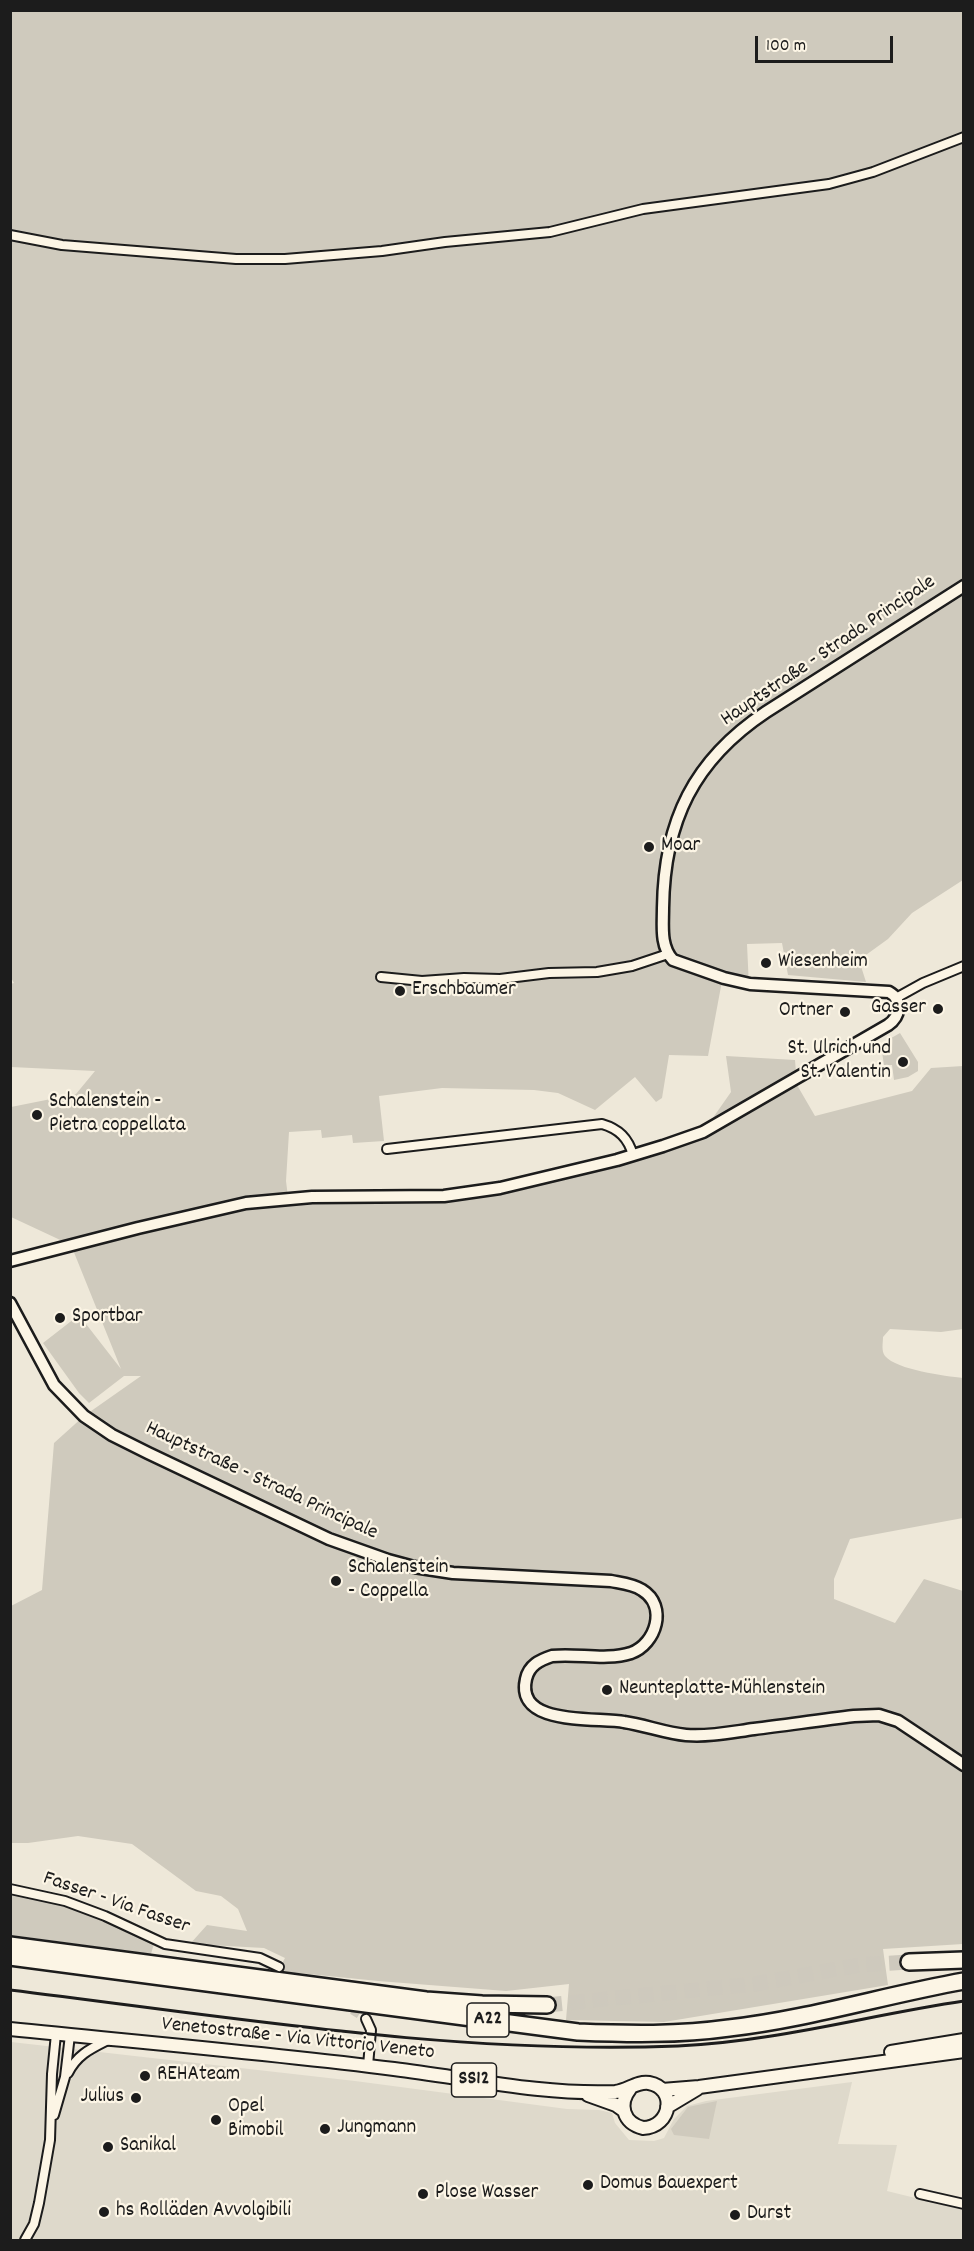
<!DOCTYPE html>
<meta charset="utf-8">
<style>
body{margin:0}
#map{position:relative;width:974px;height:2251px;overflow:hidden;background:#eee8d9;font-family:Dekko,sans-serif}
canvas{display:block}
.frame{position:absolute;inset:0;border:12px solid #1c1c1c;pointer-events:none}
.scale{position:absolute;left:755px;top:36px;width:138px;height:27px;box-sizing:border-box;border:3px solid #1c1c1c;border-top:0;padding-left:8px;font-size:18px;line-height:21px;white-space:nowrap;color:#1c1c1c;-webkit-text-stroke:4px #fcf5e5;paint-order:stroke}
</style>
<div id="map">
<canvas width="974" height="2251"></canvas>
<div class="frame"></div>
<div class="scale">100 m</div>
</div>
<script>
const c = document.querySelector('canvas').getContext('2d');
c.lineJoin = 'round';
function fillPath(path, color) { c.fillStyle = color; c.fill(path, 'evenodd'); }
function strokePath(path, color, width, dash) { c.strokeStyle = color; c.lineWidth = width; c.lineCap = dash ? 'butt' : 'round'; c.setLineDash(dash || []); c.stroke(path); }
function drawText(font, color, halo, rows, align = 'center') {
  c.font = font + ' Dekko,sans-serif'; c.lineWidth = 4.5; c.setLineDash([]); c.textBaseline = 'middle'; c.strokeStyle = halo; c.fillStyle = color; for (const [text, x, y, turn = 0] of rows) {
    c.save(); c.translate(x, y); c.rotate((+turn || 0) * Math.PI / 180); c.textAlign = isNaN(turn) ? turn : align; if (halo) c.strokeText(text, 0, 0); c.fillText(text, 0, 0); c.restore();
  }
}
fillPath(new Path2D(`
 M11 2042 355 2081 567 2109 599 2110 612 2113 615 2123 629 2140 654 2141 664 2138 674 2119 687 2106 706 2101 852 2082 838 2144 897 2145 887 2191 964 2210 963 2240H11Z`), '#ded9cb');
fillPath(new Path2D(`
 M10 11H963V880L912 913 888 939 859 960 866 982 788 975 782 943 747 944 749 987 722 981 708 1056 669 1055 662 1098 656 1102 635 1077 595 1110 558 1093 534 1090 442 1088 379 1096 384 1141 353 1143 352 1135 322 1138 321 1130 289 1132 286 1181 288 1197H421L500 1188 703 1132 731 1092 726 1056 795 1060 797 1085 815 1116 912 1091 931 1068 963 1066V1329L941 1332 890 1329 883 1337C883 1343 881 1351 885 1356 897 1370 945 1376 963 1378V1518L850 1539 834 1579V1599L895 1623 924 1579 963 1591V1944L883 1949 888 1985 664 2022 566 2020 569 1984 506 1991 378 1981 278 1971 285 1958 264 1948 190 1944 207 1925 247 1931 238 1909 221 1896 196 1891 132 1844 78 1836 28 1843H11V1606L42 1590 54 1443 84 1416 141 1376H124L89 1403 79 1393 43 1343 79 1315 121 1369 71 1245 11 1217V1107L76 1094 95 1071 11 1067 10 984 14 983 10 976Z
 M900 1033 918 1062V1071L908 1077 894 1080 892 1065H884L882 1052 886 1041Z
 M11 1889 65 1901 155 1940 151 1954 11 1935Z
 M717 2101 709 2139 674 2135 671 2129 688 2107Z`), '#cfcabd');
strokePath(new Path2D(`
 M279 1967 301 1979
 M342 2004 366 2019`), '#cec9bd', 8, [8, 4]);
strokePath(new Path2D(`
 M547 2005 755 1984 859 1965 909 1962`), '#cec9bd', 15, [15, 8]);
const minor = new Path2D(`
 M10 235 62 245 236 259H285L382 251 445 242 550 232 643 209 829 184 873 172 964 137
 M381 977 422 981 464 978 500 979 549 973 597 972 632 966 668 954
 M896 998 923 983 964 966
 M387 1149 602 1124C619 1129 628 1138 633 1155
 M10 1889 65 1901 105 1916 165 1944 260 1958 279 1967
 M366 2019 371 2030 368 2066
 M68 2073C77 2055 90 2049 108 2040
 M54 2115 65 2077 70 2035
 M920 2194 964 2204
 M25 2240 34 2224 39 2203 50 2140 52 2074 56 2034`);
const tertiary = new Path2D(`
 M10 1261 138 1228 246 1203 312 1197 444 1196 500 1188 617 1160 663 1146 703 1132 888 1025C900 1017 903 1000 889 992L750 984 724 978 673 960C660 946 663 926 663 908 664 821 694 760 766 712L964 586
 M10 1303 54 1385 84 1416 112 1435 148 1453 329 1539 388 1560 414 1567 453 1573 611 1581C621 1583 633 1584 642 1590 668 1606 656 1644 631 1653 606 1661 577 1653 552 1656 540 1660 529 1665 526 1679 515 1727 597 1717 624 1722 645 1725 665 1733 686 1735 709 1737 732 1732 754 1729 787 1725 820 1720 854 1716L879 1715 898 1721 964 1765`);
const primary = new Path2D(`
 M10 2029C138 2042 267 2053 394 2069 467 2078 542 2095 615 2092 627 2091 637 2081 649 2083 677 2088 672 2127 643 2128 623 2123 618 2104 630 2089
 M891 2052 964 2040
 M662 2090 699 2087 964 2051
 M588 2095 616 2105 623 2110
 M667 2107 697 2089`);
const motorway = new Path2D(`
 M10 1945 426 2000 482 2004 547 2005
 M10 1957 578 2032C628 2034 679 2035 729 2028 808 2019 885 1995 964 1981
 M909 1962 964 1960`);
strokePath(minor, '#1c1c1c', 12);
strokePath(tertiary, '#1c1c1c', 15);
strokePath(primary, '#1c1c1c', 16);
strokePath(motorway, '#1c1c1c', 20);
strokePath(minor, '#fcf5e5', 8);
strokePath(tertiary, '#fcf5e5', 10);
strokePath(primary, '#fcf5e5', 12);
strokePath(motorway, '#fcf5e5', 15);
strokePath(new Path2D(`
 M10 1990C232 2017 454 2055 678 2046 775 2042 868 2015 964 2001`), '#1c1c1c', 3);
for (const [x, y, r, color] of [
 [649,847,6,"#1c1c1c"],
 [766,963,6,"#1c1c1c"],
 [400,991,6,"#1c1c1c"],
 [938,1009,6,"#1c1c1c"],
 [845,1012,6,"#1c1c1c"],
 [903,1062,6,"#1c1c1c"],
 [37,1115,6,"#1c1c1c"],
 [60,1318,6,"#1c1c1c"],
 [336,1581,6,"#1c1c1c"],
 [607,1690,6,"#1c1c1c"],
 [145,2076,6,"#1c1c1c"],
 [136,2098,6,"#1c1c1c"],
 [216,2120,6,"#1c1c1c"],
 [325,2129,6,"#1c1c1c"],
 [108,2147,6,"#1c1c1c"],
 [588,2185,6,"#1c1c1c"],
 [423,2194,6,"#1c1c1c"],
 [104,2212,6,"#1c1c1c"],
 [735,2215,6,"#1c1c1c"]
]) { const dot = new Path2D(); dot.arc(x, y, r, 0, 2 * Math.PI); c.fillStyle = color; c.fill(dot); strokePath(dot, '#fcf5e5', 2); }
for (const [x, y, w] of [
 [488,2020,42],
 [474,2080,45]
]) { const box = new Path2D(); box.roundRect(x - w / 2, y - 17, w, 34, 4.5); c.fillStyle = '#fcf5e5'; c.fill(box); strokePath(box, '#1c1c1c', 1.5); }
drawText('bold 20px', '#1c1c1c', null, [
 ["A22",488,2020],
 ["SS12",474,2080]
]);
drawText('21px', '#1c1c1c', '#fcf5e5', [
 ["Hauptstraße - Strada Principale",829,652,-34],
 ["Hauptstraße - Strada Principale",261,1482,25],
 ["Fasser - Via Fasser",116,1904,19],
 ["Venetostraße - Via Vittorio Veneto",298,2040,6]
]);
drawText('21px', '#1c1c1c', '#fcf5e5', [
 ["Moar",661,847],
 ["Wiesenheim",778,963],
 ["Erschbaumer",412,991],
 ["Gasser",926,1009,"right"],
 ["Ortner",833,1012,"right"],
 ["St. Ulrich und",891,1050,"right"],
 ["St. Valentin",891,1074,"right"],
 ["Schalenstein -",49,1103],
 ["Pietra coppellata",49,1127],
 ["Sportbar",72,1318],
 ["Schalenstein",348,1569],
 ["- Coppella",348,1593],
 ["Neunteplatte-Mühlenstein",619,1690],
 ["REHAteam",157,2076],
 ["Julius",124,2098,"right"],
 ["Opel",228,2108],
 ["Bimobil",228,2132],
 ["Jungmann",337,2129],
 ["Sanikal",120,2147],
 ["Domus Bauexpert",600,2185],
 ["Plose Wasser",435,2194],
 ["hs Rolläden Avvolgibili",116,2212],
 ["Durst",747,2215]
], 'left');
</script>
